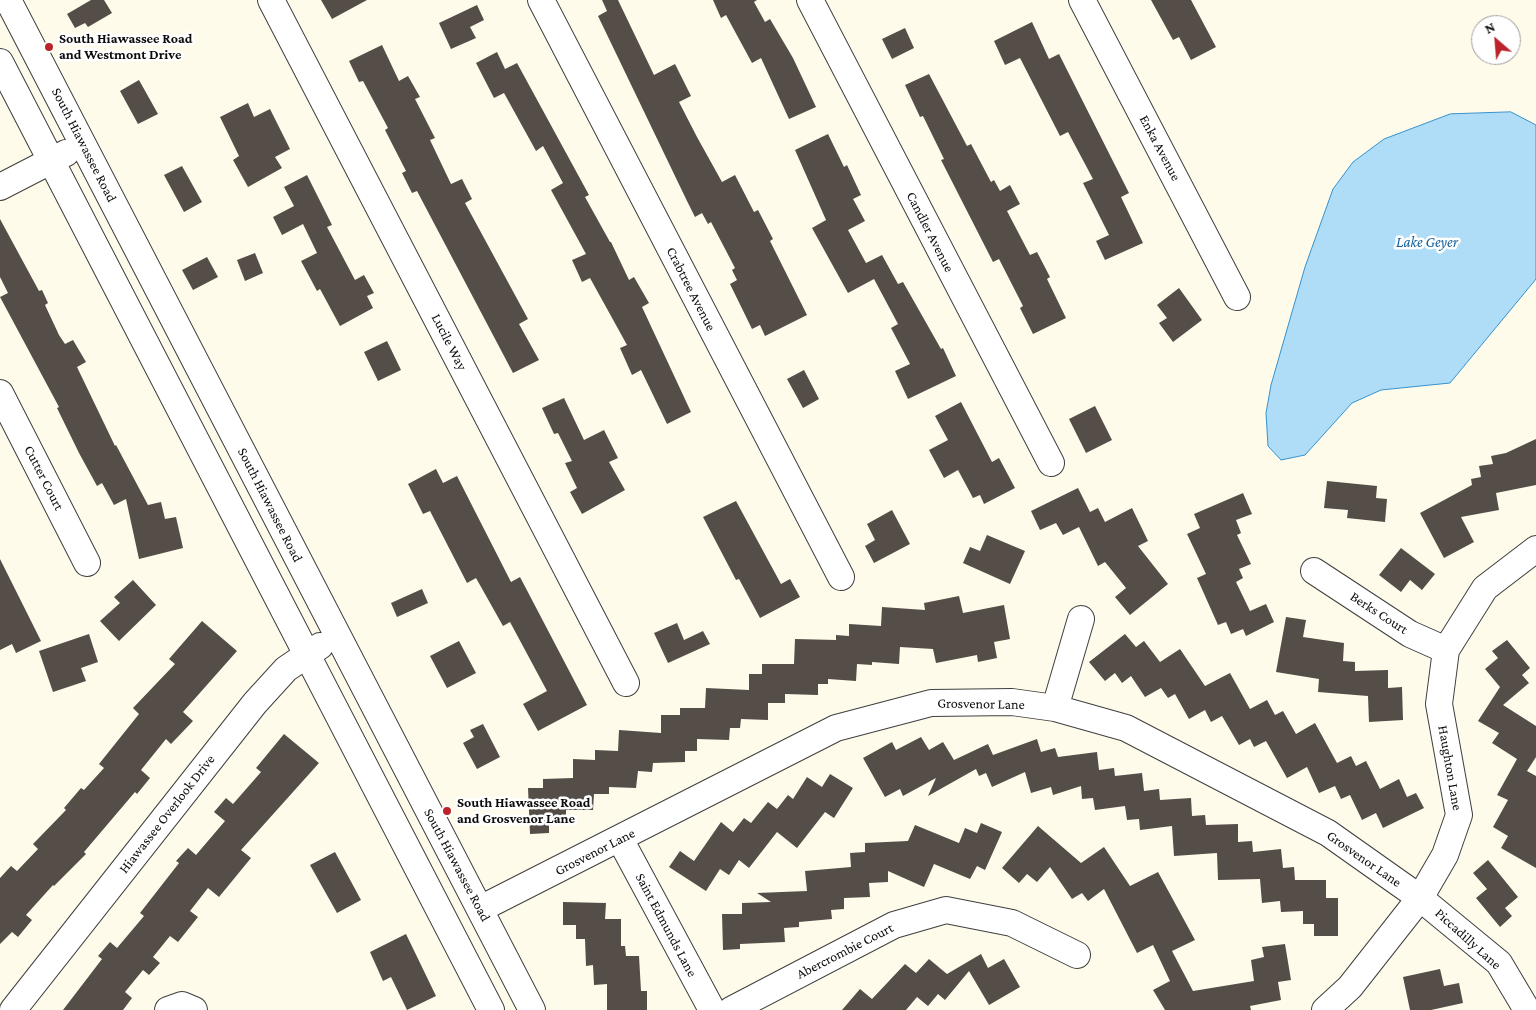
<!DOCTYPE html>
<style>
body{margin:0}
#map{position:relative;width:1536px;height:1010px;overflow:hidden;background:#fffbea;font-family:"Crimson Pro",serif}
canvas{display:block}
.north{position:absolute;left:1471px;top:15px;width:50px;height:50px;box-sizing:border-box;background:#fff;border:1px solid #9e9e9e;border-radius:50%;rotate:333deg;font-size:14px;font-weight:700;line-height:20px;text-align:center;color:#0c0c0c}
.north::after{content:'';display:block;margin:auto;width:18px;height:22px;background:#bc232b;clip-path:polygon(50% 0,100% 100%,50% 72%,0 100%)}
</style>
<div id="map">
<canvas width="1536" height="1010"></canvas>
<div class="north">N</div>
</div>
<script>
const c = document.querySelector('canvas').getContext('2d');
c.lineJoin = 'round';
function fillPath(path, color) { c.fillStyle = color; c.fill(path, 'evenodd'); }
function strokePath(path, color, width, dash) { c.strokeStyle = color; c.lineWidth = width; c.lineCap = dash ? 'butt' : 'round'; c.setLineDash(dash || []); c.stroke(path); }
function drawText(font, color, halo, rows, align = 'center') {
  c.font = font + ' "Crimson Pro",serif'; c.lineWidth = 5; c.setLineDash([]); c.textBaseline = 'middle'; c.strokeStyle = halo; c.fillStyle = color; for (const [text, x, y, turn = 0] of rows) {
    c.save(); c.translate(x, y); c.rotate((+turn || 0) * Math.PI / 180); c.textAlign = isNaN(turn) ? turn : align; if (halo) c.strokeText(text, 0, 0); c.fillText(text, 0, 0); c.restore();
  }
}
const water = new Path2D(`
 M1511 112 1536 125V279L1450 383 1381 390 1352 403 1305 455 1281 460 1268 446 1266 413 1271 385 1305 267 1333 189 1353 162 1384 139 1450 114Z`);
fillPath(water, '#afdcf6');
strokePath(water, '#3592ce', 1);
fillPath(new Path2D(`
 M91 0H104L112 13 88 27 85 23 75 28 67 14Z
 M321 0H367L332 19Z
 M602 0H618L654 75 675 64 691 96 679 102 697 137 722 182 735 175 754 212 758 210 773 239 770 241 807 315 765 336 760 325 752 329 730 284 737 280 732 270 735 268 711 222 708 224 702 213 695 217 687 201 598 16 607 11Z
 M713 0H757L754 2 765 22 770 19 793 58 816 107 789 119 761 58 752 63 726 15 721 18Z
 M1151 0H1191L1216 47 1191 60 1179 37 1173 40Z
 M477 5 484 20 470 27 476 38 451 49 439 23Z
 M1032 22 1049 59 1059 54 1129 193 1121 197 1143 243 1105 260 1096 241 1109 235 1083 183 1093 179 1068 132 1060 136 1020 58 1005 65 994 41Z
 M905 28 914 48 892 59 882 39Z
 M382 45 399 81 408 76 420 97 415 99 435 138 430 140 451 184 462 179 472 199 465 203 528 319 519 324 539 360 513 373 417 191 412 193 402 173 406 171 385 130 388 128 363 81 359 82 349 61Z
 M497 52 505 69 517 63 589 195 585 197 610 242H611L629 280 634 277 649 303 642 307 691 412 667 424 641 370 632 375 620 348 627 345 590 278 582 282 572 260 586 254 551 190 563 183 543 146 536 151 504 93 494 98 476 63Z
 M929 74 967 146 971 144 991 182 994 180 1000 191 1010 185 1020 204 1007 211 1030 255 1037 252 1050 277 1047 279 1066 318 1033 334 1020 308 1023 306 999 259 993 262 941 160 944 159 923 116 920 117 905 85Z
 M139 80 158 114 138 124 120 91Z
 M248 103 254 117 270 109 290 149 275 157 282 168 248 187 233 160 239 156 220 117Z
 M828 134 844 167 847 165 861 195 853 199 865 221 848 230 866 263 882 255 898 284 903 282 941 349 943 348 956 376 908 399 895 371 910 364 891 328 898 324 874 279 848 293 812 228 826 220 795 150Z
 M182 166 202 202 184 212 164 175Z
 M307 175 332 225 327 227 355 280 364 275 374 293 367 296 373 308 340 326 320 289 317 291 301 261 317 253 303 224 282 235 273 217 294 206 284 187Z
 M0 219 39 291 42 290 48 303 45 305 59 335 65 344 73 340 86 362 77 367 115 446 116 445 148 505 161 502 165 519 176 517 183 548 139 559 126 499 114 505 102 483 97 486 79 453 57 408 59 407 0 297 8 293 0 277Z
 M255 253 263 273 245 281 237 260Z
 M207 257 218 277 193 290 182 270Z
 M1179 288 1202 320 1173 342 1159 323 1167 318 1157 305Z
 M387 341 401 370 378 381 364 352Z
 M804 370 819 399 803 408 787 379Z
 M564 398 584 440 604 430 618 458 609 462 625 490 582 514 570 492 577 488 565 463 572 461 558 433 554 434 542 408Z
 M961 402 992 462 999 458 1015 488 984 504 980 495 973 498 958 470 944 478 929 450 948 440 935 416Z
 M1095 406 1112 440 1086 453 1069 419Z
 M1536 439V485L1496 493 1499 510 1461 517 1474 542 1444 558 1420 513 1472 485 1471 479 1481 477 1479 466 1493 464 1491 456 1506 453Z
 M436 469 443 483 457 476 511 582 520 577 587 705 538 731 523 704 547 691 510 622 503 626 476 578 467 583 430 511 423 514 408 484Z
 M1327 481 1377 486 1376 498 1387 499 1385 522 1347 518 1348 510 1324 508Z
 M1078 488 1090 512 1098 508 1105 522 1132 508 1148 541 1138 546 1168 584 1130 615 1115 597 1126 588 1105 562 1098 566 1079 527 1063 535 1056 523 1040 530 1031 511Z
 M1243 493 1252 514 1236 520 1241 533 1237 535 1251 564 1239 569 1243 578 1236 582 1250 611 1266 604 1274 622 1246 636 1243 629 1231 634 1226 622 1218 625 1197 578 1206 574 1187 534 1200 528 1194 514Z
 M736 501 781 584 790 579 800 597 760 618 739 579 736 580 703 517Z
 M892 510 910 544 874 563 865 546 875 540 867 524Z
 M987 535 1025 551 1010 584 963 563 970 547 980 551Z
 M1401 548 1435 574 1422 590 1410 580 1401 592 1379 575Z
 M0 559 41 641 16 653 12 644 0 650Z
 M133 580 156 605 119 641 100 621 120 603 114 597Z
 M422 589 428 603 397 617 391 603Z
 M959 596 963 613 1004 605 1010 639 994 642 997 658 978 662 977 655 936 663 933 649 900 647 899 664 872 662V665L857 664 856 681 828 679V684H818V695L785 694V703H768V720L741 719 740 728H730L729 740 697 739V751H685V762L653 763 652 772 638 771 636 788 609 787V794H594L593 810H566V818H549V833L530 834 528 788H543V779L573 778V759L595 760V750L618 751 619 730 661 733V715H680V708H705L706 688 749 690V674H762V664H794L795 639 836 640V635L849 636V624L881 626 882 607 925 610 924 603Z
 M1286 617 1306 620 1303 637 1344 643 1343 661 1355 662V671L1388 670V688L1402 687 1403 720 1369 722 1368 696 1318 692 1319 679 1276 672Z
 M202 621 237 651 183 712 193 721 171 744 166 739 141 770 150 778 137 794 135 792 84 852 86 854 54 886 53 885 26 915 32 920 18 937 12 932 0 944V878L11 866 17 871 38 849 33 844 66 810 64 808 81 788 84 790 104 768 99 764 139 714 133 708 175 664 169 659Z
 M677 623 684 640 703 631 710 644 668 663 654 633Z
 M89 634 98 662 81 668 86 681 53 692 39 651Z
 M1125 634 1136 647 1144 641 1160 662 1180 649 1205 686 1230 673 1250 709 1267 700 1275 715 1283 711 1296 734 1315 723 1337 763 1351 756 1356 766 1366 761 1380 789 1399 779 1407 797 1416 793 1424 808 1383 828 1376 813 1362 820 1350 795 1341 799 1335 786 1319 793 1307 767 1287 778 1266 741 1254 747 1250 739 1239 745 1222 716 1211 722 1205 710 1189 719 1175 694 1168 698 1161 688 1145 697 1131 676 1122 683 1115 673 1105 681 1089 662Z
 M1507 640 1530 668 1522 675 1529 683 1503 705 1536 726V757L1527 771 1536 776V868L1501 848 1508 836 1493 827 1508 800 1497 795 1517 759 1492 743 1499 733 1478 721 1500 687 1485 669 1498 658 1492 651Z
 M459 641 476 673 447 688 430 656Z
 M483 724 500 757 477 769 463 743 474 737 470 730Z
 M284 734 319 763 241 850 251 858 219 897 208 888 190 911 198 917 178 942 170 936 153 957 160 963 149 975 143 970 125 992 132 998 123 1010H63L102 959 98 956 110 942 117 948 144 916 140 913 179 863 176 861 188 848 196 855 225 821 214 812 226 798 233 804 261 772 256 768Z
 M921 737 929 750 943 742 954 760 988 744 993 755 1037 739 1041 752 1055 748 1058 757 1097 752 1099 770 1114 768 1115 776 1142 773 1144 791 1159 789 1160 800 1191 798 1192 816 1205 815 1206 825 1238 824V842L1252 841 1253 852 1281 849 1283 868 1294 867 1295 880H1326V898H1338V936H1314V924H1303V911L1281 912 1280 901 1262 903 1260 879 1218 880 1217 853 1174 856 1172 826 1140 830 1139 819 1127 820 1125 806 1095 810 1093 798 1082 799 1081 786 1053 795 1051 787 1031 793 1025 772 992 787 986 773 979 776 976 769 928 796 936 778 903 796 900 789 885 797 863 758 892 742 896 750Z
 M830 774 853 788 834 818 825 812 797 848 777 832 749 868 739 860 729 875 720 869 706 891 669 867 680 851 694 861 721 822 733 832 744 818 751 823 768 802 777 809 788 795 793 799 807 777 822 787Z
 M981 823 1002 832 985 870 977 866 970 879 934 864 924 887 888 871V882L869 883 870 897 844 898V909L831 910 832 919 799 922V927L784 928 785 942 740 944V949L723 950 722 914H742V903L771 902 757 893 807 891 805 871 851 867 850 853 865 852V843L908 841 915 825 959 843 965 828 977 833Z
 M1038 826 1081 863 1104 847 1130 886 1158 872 1195 940 1172 951 1193 991 1254 981 1251 960 1264 957 1262 947 1285 944 1291 980 1278 982 1281 1000 1250 1006 1251 1010H1165L1153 990 1170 981 1153 945 1137 953 1104 889 1088 901 1082 893 1072 899 1050 867 1037 882 1027 874 1019 883 1002 868Z
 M335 852 361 900 337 913 310 865Z
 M1488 860 1518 897 1505 908 1512 916 1500 927 1476 898 1487 889 1473 873Z
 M563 902 606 903 605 919H621V946H625L626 956H639L641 991H647V1010H607V984L594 985 593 965 586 966 585 939H576V925H563Z
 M406 934 436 996 407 1010 391 977 383 981 370 952Z
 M981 954 988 968 1004 959 1020 987 989 1005 969 971 945 1000 938 994 928 1006 917 997 906 1010H842L860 989 872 999 905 964 916 973 929 959 947 974Z
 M1440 969 1444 986 1459 983 1463 1003 1431 1010H1410L1403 977Z`), '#544d48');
const minor = new Path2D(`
 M8 0 532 1010
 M271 0 626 683
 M541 0 841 577
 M810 0 1051 463
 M1082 0 1237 297
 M0 62 491 1010
 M0 187 66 153
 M0 393 87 563
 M1314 571 1410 634 1446 650
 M1055 708 1081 619
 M620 839 712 1010
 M480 909 836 728 931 703 1012 702 1055 708 1126 728 1328 833 1420 898 1499 963 1527 1010
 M13 1010 255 703 286 669 320 646
 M168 1010 182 1005 194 1010
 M731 1010 894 925 946 910 1012 923 1077 955
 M1325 1010 1350 987 1420 898 1445 855 1459 815 1439 704 1446 650 1485 588 1536 549`);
strokePath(minor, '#3f3f3f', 28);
strokePath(minor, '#fff', 26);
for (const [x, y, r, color] of [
 [49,47,5,"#bc232b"],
 [447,811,5,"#bc232b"]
]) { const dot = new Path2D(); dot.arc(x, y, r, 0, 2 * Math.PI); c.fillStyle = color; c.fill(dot); strokePath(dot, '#fff', 2); }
drawText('bold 14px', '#0c0c0c', '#fff', [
 ["South Hiawassee Road",59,39],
 ["and Westmont Drive",59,55],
 ["South Hiawassee Road",457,803],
 ["and Grosvenor Lane",457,819]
], 'left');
drawText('14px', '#0c0c0c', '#fff', [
 ["South Hiawassee Road",84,145,63],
 ["Enka Avenue",1160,148,62],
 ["Candler Avenue",930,232,63],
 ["Crabtree Avenue",691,289,63],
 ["Lucile Way",449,342,63],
 ["Cutter Court",44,478,63],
 ["South Hiawassee Road",270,505,63],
 ["Berks Court",1379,613,33],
 ["Grosvenor Lane",981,704,1],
 ["Haughton Lane",1450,768,80],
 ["Hiawassee Overlook Drive",167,814,-52],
 ["Grosvenor Lane",595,852,-27],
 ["Grosvenor Lane",1364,859,35],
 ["South Hiawassee Road",457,865,62],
 ["Saint Edmunds Lane",666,925,62],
 ["Piccadilly Lane",1468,939,42],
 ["Abercrombie Court",845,951,-27]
]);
drawText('italic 15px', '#15629d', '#fff', [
 ["Lake Geyer",1427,242]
]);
</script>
